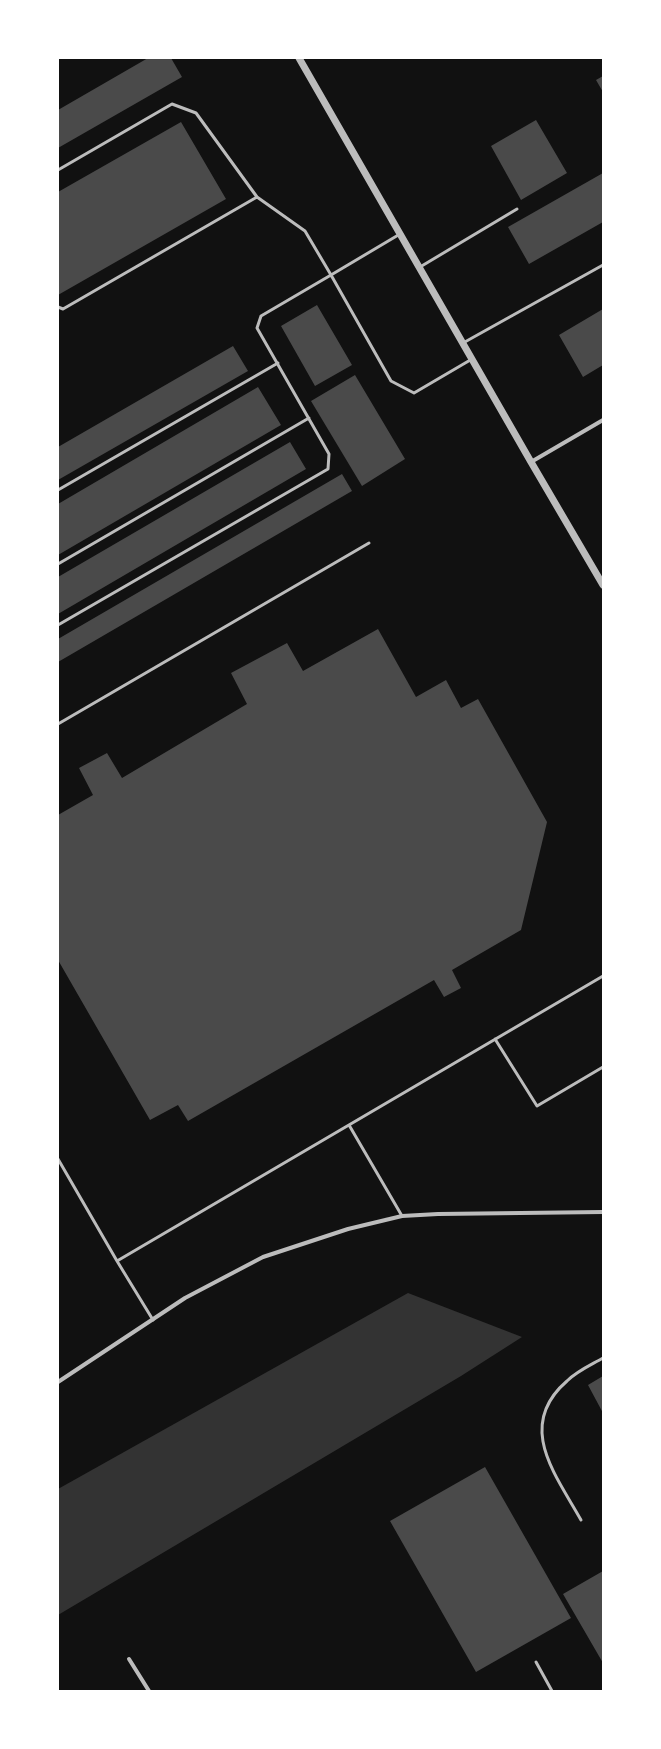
<!DOCTYPE html>
<style>
body{margin:0}
#map{position:relative;width:661px;height:1749px;overflow:hidden;background:#111;font-family:"Alegreya Sans",sans-serif}
canvas{display:block}
.frame{position:absolute;inset:0;border:59px solid #fff;pointer-events:none}
</style>
<div id="map">
<canvas width="661" height="1749"></canvas>
<div class="frame"></div>
</div>
<script>
const c = document.querySelector('canvas').getContext('2d');
c.lineJoin = 'round';
function fillPath(path, color) { c.fillStyle = color; c.fill(path, 'evenodd'); }
function strokePath(path, color, width, dash) { c.strokeStyle = color; c.lineWidth = width; c.lineCap = dash ? 'butt' : 'round'; c.setLineDash(dash || []); c.stroke(path); }
fillPath(new Path2D(`
 M408 1293 522 1337 461 1376 58 1615V1489Z`), '#333');
fillPath(new Path2D(`
 M148 58H171L182 77 58 148V110Z
 M603 76V92L596 80Z
 M536 120 567 173 521 200 491 146Z
 M181 122 226 199 58 295V192Z
 M603 173V222L529 264 508 227Z
 M317 305 352 365 315 386 281 326Z
 M603 309V365L583 377 559 335Z
 M233 346 248 371 58 480V447Z
 M355 375 405 459 362 486 311 401Z
 M258 387 281 425 58 555V504Z
 M290 442 306 469 58 614V577Z
 M342 474 352 491 58 662V639Z
 M378 629 416 697 446 680 461 708 478 699 547 822 521 930 452 970 461 988 444 997 434 980 188 1121 178 1105 150 1120 58 960V815L93 795 79 768 107 753 122 778 247 704 231 673 287 643 303 671Z
 M603 1376V1413L588 1385Z
 M485 1467 571 1618 476 1672 390 1521Z
 M603 1571V1663L563 1594Z`), '#4a4a4a');
strokePath(new Path2D(`
 M58 170 172 104 196 113 257 197 305 231 331 275 400 234
 M420 267 517 209
 M58 307 63 309 257 197
 M463 343 603 265
 M58 490 278 363
 M58 564 309 418
 M58 625 328 469 329 454 257 328 261 316 331 275 391 381 414 393 472 359
 M58 724 369 543
 M495 1039 537 1106 603 1067
 M349 1125 402 1216
 M58 1159 117 1261 153 1320
 M117 1261 603 976
 M581 1520C556 1475 515 1426 567 1381 577 1371 591 1365 603 1358
 M536 1662 552 1691`), '#bcbcbc', 3);
strokePath(new Path2D(`
 M531 462 603 420
 M58 1382 185 1298 263 1257 348 1229 402 1216 438 1214 603 1212
 M129 1659 149 1691`), '#bcbcbc', 4);
strokePath(new Path2D(`
 M299 58 531 462 603 585`), '#bcbcbc', 7);
</script>
